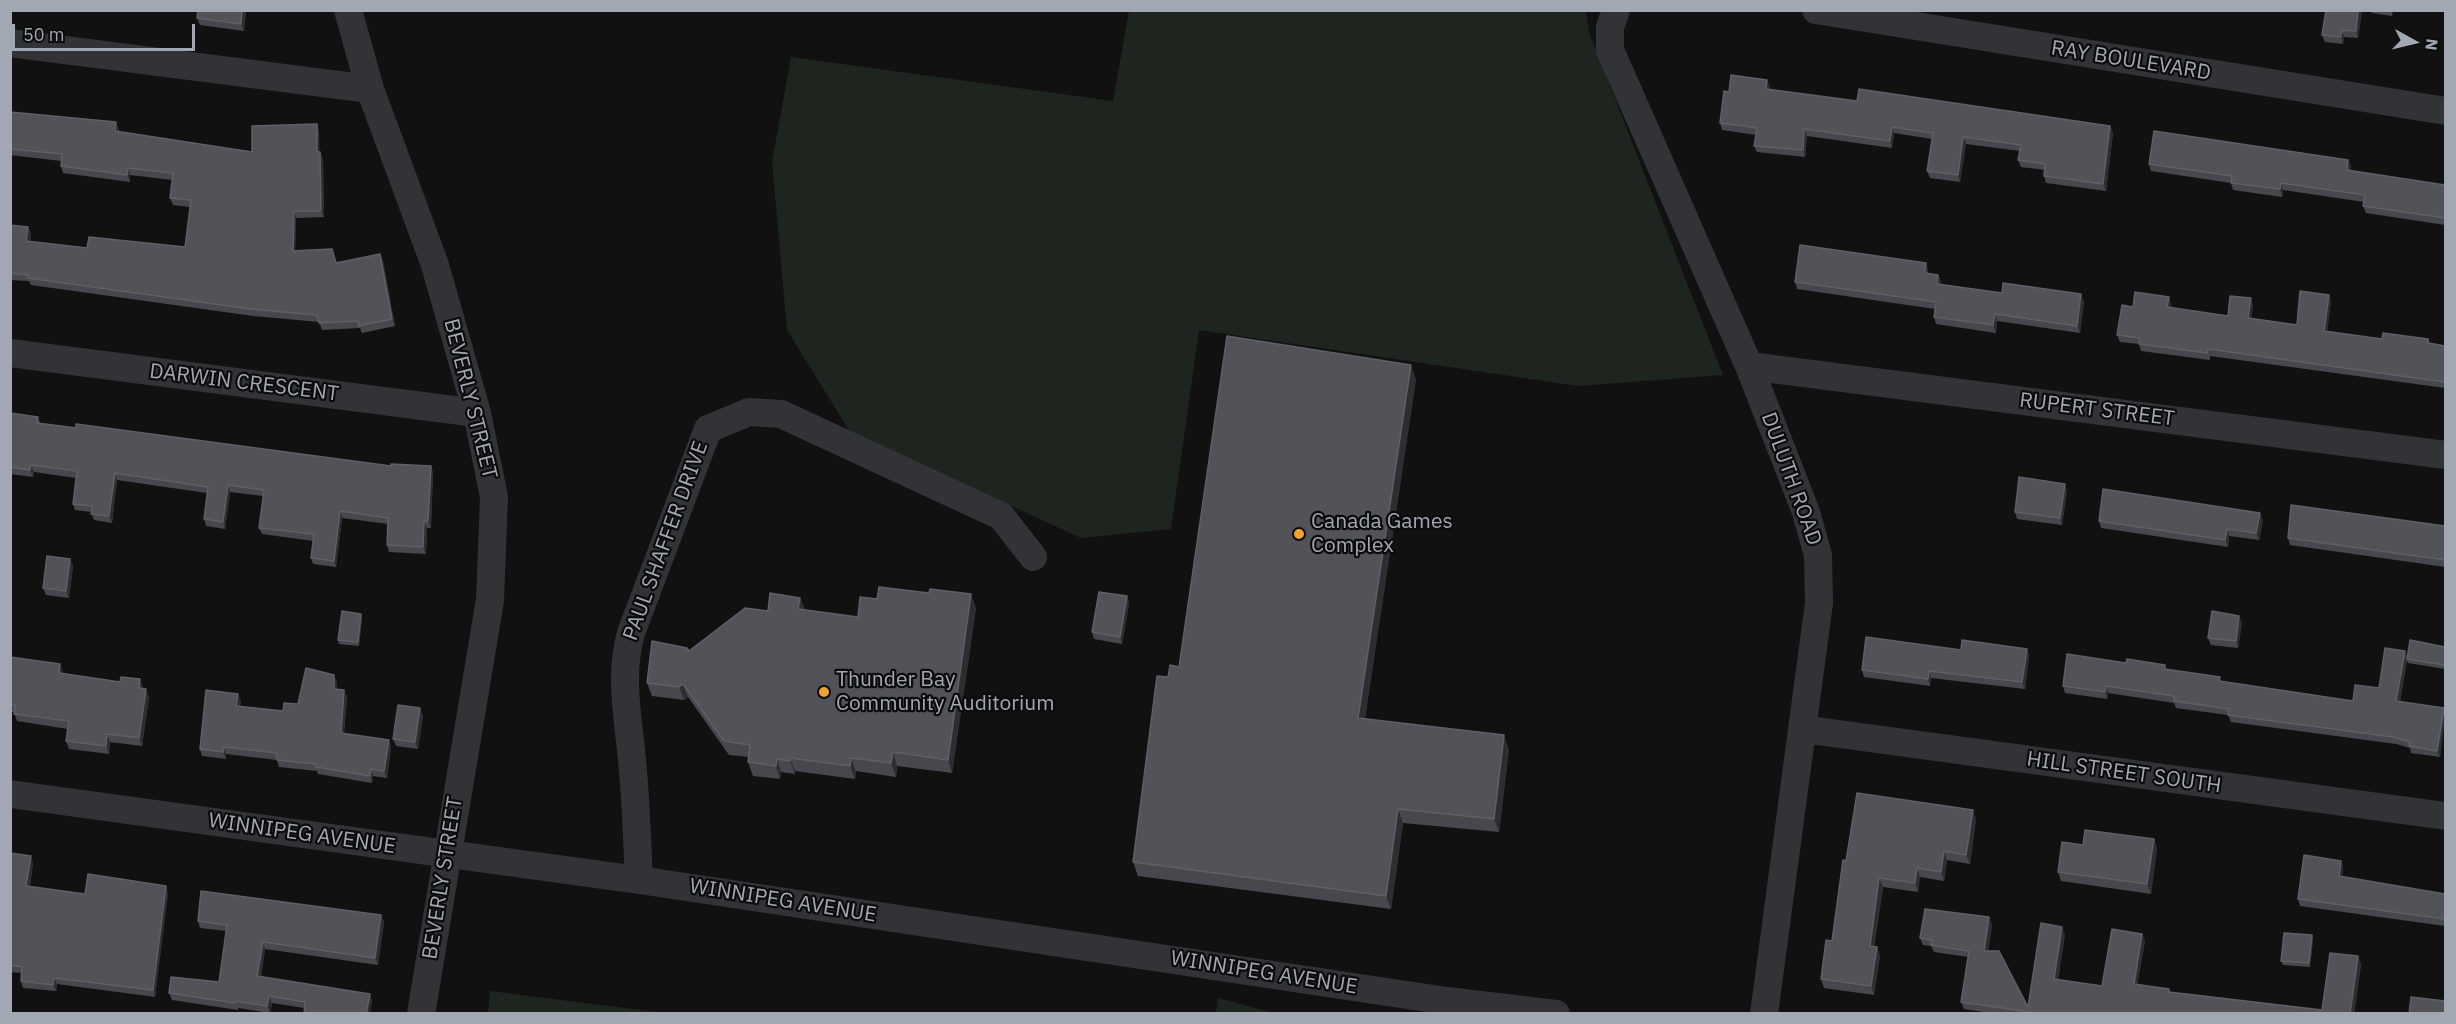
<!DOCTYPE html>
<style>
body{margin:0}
#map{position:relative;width:2456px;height:1024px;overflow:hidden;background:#111112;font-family:"IBM Plex Sans",sans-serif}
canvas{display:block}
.frame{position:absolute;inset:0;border:12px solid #a2a8b3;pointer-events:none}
.north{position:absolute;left:2384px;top:12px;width:60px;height:60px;-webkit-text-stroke:4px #0c0c0d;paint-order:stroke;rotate:98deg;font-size:16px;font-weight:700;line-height:24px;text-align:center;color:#a2a8b3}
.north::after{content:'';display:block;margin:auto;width:21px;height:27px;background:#a2a8b3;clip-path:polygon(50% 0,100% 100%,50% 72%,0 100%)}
.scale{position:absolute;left:12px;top:24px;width:183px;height:27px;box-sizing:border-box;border:3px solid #a2a8b3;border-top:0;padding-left:8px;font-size:18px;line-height:21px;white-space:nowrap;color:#a2a8b3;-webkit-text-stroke:4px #0c0c0d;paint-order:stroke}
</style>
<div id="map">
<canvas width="2456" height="1024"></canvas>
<div class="frame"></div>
<div class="north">N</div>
<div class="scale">50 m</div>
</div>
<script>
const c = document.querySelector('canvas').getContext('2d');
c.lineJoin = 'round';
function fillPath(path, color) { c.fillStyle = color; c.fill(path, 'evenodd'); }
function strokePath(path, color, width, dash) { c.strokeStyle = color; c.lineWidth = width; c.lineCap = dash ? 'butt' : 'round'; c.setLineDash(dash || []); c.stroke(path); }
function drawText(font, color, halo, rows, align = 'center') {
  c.font = font + ' "IBM Plex Sans",sans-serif'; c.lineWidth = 4.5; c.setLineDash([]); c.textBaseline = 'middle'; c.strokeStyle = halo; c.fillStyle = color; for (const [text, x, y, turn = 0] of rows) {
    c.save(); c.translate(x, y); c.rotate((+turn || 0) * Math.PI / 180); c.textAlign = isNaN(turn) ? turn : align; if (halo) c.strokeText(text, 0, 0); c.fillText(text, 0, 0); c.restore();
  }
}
fillPath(new Path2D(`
 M1129 11H1586L1589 32 1723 375 1578 386 1199 330 1171 529 1081 538 850 432 787 330 772 162 791 57 1113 101Z
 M490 991 665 1013H488Z
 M1218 998 1274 1013H1216Z`), '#1d251e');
strokePath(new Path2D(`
 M348 10 370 89 435 265 477 413 494 497 490 600 421 1014
 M1616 10 1610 27V50L1749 366 1806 512 1818 555 1819 603 1764 1014
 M1816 10 2446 111
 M10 43 370 89
 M10 353 477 413
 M1749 366 2446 455
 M1802 729 2446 816
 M10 794 639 880 1447 1001 1556 1014
 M639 880C637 840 636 800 632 760 628 716 619 676 631 633L708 429 749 412 781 414 1001 516 1033 557`), '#323337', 28);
fillPath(new Path2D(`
 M198 10H246L244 31 200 25 197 18Z
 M2326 10H2362L2358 38 2344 37 2343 44 2325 42 2322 35Z
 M2371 10H2393L2392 16 2372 13Z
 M1770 87 1769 90 1857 101 2110 126 2113 133 2106 191 2046 183 2044 176 2045 170 2021 167 2018 160 2020 151 1966 144 1960 182 1930 178 1927 171 1932 139 1894 133 1892 148 1807 136 1805 157 1757 152 1754 146 1756 135 1722 130 1720 123Z
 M10 112 119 129 118 132 252 152 319 131V152H320L323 159 324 217 296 218 295 251 334 255 336 263 383 261 395 326 362 333 360 328 322 330 319 322 253 316 31 285 29 281 10 280V225L28 227 31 233 30 241 87 248 185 247 190 207 173 205 170 198 172 180 130 175V182L63 173 61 166V161L10 155Z
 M2348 160 2351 167 2350 171 2445 185V225L2366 213 2363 206 2364 202 2283 190 2282 197 2233 190 2231 183 2151 171 2149 164Z
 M1926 263 1928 270V273L1938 275 1941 282 1940 284 2002 293 2084 301 2080 333 1997 321 1996 333 1936 324 1934 317 1935 309 1797 289 1795 282Z
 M2169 297 2171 304V308L2228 316 2253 305 2251 318 2297 325 2331 301 2327 332 2382 339H2428L2430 343 2445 346V388L2210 356V360L2141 351 2139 344 2120 342 2117 335 2133 307Z
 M1416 379 1365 718 1509 749 1499 832 1403 823 1391 909 1138 876 1133 862 1168 677 1179 667Z
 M10 413 38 417 40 423 76 428 391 466H431L433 473 431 528H427L426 554 389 552 387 545 388 524 342 518 336 567 313 564 311 558 313 541 262 534 259 528 263 496 230 492 225 529 206 526 204 519 207 493 117 480 112 523 94 520 91 512 75 510 73 504 76 478 34 472 33 477 10 474Z
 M2065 484 2067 491 2062 525 2017 519 2015 512Z
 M2263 520 2259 540 2229 536 2228 547 2101 528 2099 521Z
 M2445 526V567L2290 545 2288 538Z
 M70 559 73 566 69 598 46 595 43 588Z
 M1127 596 1129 604 1122 644 1094 639 1092 632Z
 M800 598 805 610 858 617 877 599 976 608 952 773 897 766 896 777 856 771 855 779 795 771V774L781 772 780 779 753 776 748 762 749 757 729 755 688 697 684 700 652 696 647 683 689 651 768 611Z
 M361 614 362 618 359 646 339 644 338 640Z
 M2242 623 2238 648 2211 645 2208 638Z
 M2445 647V669L2408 663 2407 660 2400 702 2444 708 2440 757 2411 753 2410 748 2396 744 2231 722 2228 715 2176 708 2174 703 2108 693 2107 699 2065 693 2063 686 2126 663 2167 669 2222 681 2353 701 2379 688 2405 651 2407 658Z
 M2027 649 2029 656 2025 689 1931 678 1930 686 1864 677 1862 670 1961 650Z
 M10 657 60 664 63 673 143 687V689L149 697 142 746 110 742 109 754 69 749 66 741 68 729 17 721 14 712H10Z
 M337 682V689L347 697 344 734 391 747 387 778 373 776 372 783 318 774 317 771 279 767 277 760 226 754V759L202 756 200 749 241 701 240 706 283 711 298 704Z
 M423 715 418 749 396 746 393 739Z
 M1976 819 1970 864 1947 860 1944 881 1920 877 1918 892 1883 887 1874 947H1877L1880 956 1874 995 1824 988 1821 979 1832 941 1846 861Z
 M2154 839 2157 849 2151 894 2061 881 2058 872Z
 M10 853 33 863 30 886 85 894 166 886 168 893 155 997 57 984 56 991 23 988 21 981 22 973 10 972Z
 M2341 861 2343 867 2342 877 2445 894V926L2300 906 2298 899Z
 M381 915 384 922 378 965 265 949 261 977 370 994 372 1001 304 1008 272 1003 270 1013 238 1008V1010L172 1000 169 993 219 982 226 931 200 928 198 921Z
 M1992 924 1988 951 2028 1007 2065 934 2058 980 2102 986 2142 934 2145 941 2137 985 2171 992 2322 1010 2358 956 2361 964 2354 1014H1997L1964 1009 1961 1002 1968 957 1934 952 1931 946 1923 945 1920 938Z
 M2312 935 2313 939 2310 967 2283 965 2281 961Z`), '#47484d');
fillPath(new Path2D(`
 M242 10H246L244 31 241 24Z
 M2358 10H2362L2358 38 2356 31Z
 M2342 30 2344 37 2343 44 2341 37Z
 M1767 80 1770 87 1769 96 1766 89Z
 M116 122 119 129 118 138 115 131Z
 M317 124 319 131 320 159 317 152Z
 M2110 126 2113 133 2106 191 2103 184Z
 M1892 127 1894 133 1892 148 1890 141Z
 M1804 129 1807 136 1805 157 1803 150Z
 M1963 137 1966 144 1960 182 1958 175Z
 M320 152 323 159 324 217 321 211Z
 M2348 160 2351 167 2349 177 2347 170Z
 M128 168 130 175V182L127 175Z
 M2281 183 2283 190 2282 197 2280 189Z
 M294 211 296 218 295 258 293 251Z
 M28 227 31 233 29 248 26 241Z
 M380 254 383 261 395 326 392 319Z
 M1926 263 1928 270 1927 280 1925 273Z
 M1938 275 1941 282 1939 291 1937 284Z
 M2081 294 2084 301 2080 333 2077 326Z
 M2329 295 2331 301 2326 338 2324 331Z
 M2169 297 2171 304 2170 314 2167 307Z
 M2251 298 2253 305 2250 324 2248 318Z
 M1995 314 1997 321 1996 333 1993 325Z
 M1411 365 1416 379 1363 731 1358 718Z
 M31 465 34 472 33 477 30 470Z
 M431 466 433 473 431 528 428 521Z
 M115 473 117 480 112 523 109 516Z
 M2065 484 2067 491 2062 525 2060 518Z
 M228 485 230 492 225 529 223 522Z
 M340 511 342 518 336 567 334 561Z
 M2260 513 2263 520 2259 540 2256 533Z
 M424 521 427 528 426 554 423 547Z
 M2227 529 2229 536 2228 547 2225 540Z
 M70 559 73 566 69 598 66 591Z
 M971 594 976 608 952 773 948 760Z
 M1127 596 1129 604 1122 644 1120 637Z
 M800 598 805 611 798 609Z
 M361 614 362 618 359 646 358 642Z
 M2239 616 2242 623 2238 648 2236 641Z
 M2027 649 2029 656 2025 689 2022 682Z
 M2405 651 2407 658 2399 708 2396 701Z
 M60 664 63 672 62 681 59 673Z
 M1929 671 1931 678 1930 686 1928 679Z
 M334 675 337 682V696L334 689Z
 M140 679 143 687 142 696 139 688Z
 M683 684 688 697 684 700 679 687Z
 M2106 686 2108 693 2107 699 2105 692Z
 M146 689 149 697 142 746 139 738Z
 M344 690 347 697 343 740 341 733Z
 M238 694 241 701 239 713 236 706Z
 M420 708 423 715 418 749 415 742Z
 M2444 708 2445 713V719L2440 757 2437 751Z
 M107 734 110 742 109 754 106 746Z
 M1504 735 1509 749 1499 832 1494 819Z
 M389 740 391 747 387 778 384 771Z
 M224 747 226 754V759L223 752Z
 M893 752 897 766 896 777 891 763Z
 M790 758 795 771V774L790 761Z
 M851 758 856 771 855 779 850 766Z
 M777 759 781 772 780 779 776 766Z
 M371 769 373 776 372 783 370 776Z
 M1398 809 1403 823 1391 909 1386 896Z
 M1973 810 1976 819 1970 864 1966 855Z
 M2154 839 2157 849 2151 894 2147 884Z
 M1944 851 1947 860 1944 881 1941 872Z
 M31 856 33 863 29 893 26 886Z
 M2341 861 2343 867 2341 883 2339 876Z
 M1917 868 1920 877 1918 892 1915 883Z
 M1879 878 1883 887 1873 955 1870 946Z
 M166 886 168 893 155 997 153 990Z
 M381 915 384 922 378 965 375 958Z
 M1989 917 1992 924 1987 958 1984 951Z
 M2062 927 2065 934 2057 986 2054 979Z
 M2142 934 2145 941 2136 991 2134 984Z
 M2312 935 2313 939 2310 967 2309 963Z
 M263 942 265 949 260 983 257 976Z
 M1877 947 1880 956 1874 995 1871 986Z
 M2358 956 2361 964 2354 1014H2350Z
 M54 978 57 984 56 991 53 985Z
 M370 994 372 1001 370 1014H366Z
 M269 996 272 1003 270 1013 267 1006Z`), '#2d2e31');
const building = new Path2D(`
 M198 10H242L241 24 197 18Z
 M2326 10H2358L2356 31 2342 30 2341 37 2322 35Z
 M1731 75 1767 80 1766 89 1857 101 1859 89 2110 126 2103 184 2044 176 2045 164 2018 160 2021 145 1963 137 1958 175 1927 171 1933 133 1892 127 1890 141 1804 129 1803 150 1754 146 1757 128 1720 123 1724 91 1729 92Z
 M10 112 116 122 115 131 252 152V126L317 124V152H320L321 211H294L293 251 332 249 336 263 380 254 392 319 359 326 358 321 319 323 317 315 250 309 28 278V275L10 273V225L28 227 26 241 87 248 89 237 185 247 191 200 170 198 173 173 128 168 127 175 61 166 62 154 10 149Z
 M2154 131 2348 160 2347 170 2445 185V218L2363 206 2365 195 2281 183 2280 189 2231 183 2232 176 2149 164Z
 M1800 245 1926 263 1925 273 1938 275 1937 284 2002 293 2003 283 2081 294 2077 326 1995 314 1993 325 1934 317 1936 302 1795 282Z
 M2300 291 2329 295 2324 331 2382 339 2383 333 2428 339V343L2445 346V382L2208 349 2207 353 2139 344 2140 338 2117 335 2122 305 2133 307 2135 292 2169 297 2167 307 2228 316 2230 296 2251 298 2248 318 2297 325Z
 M1227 336 1411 365 1358 718 1504 735 1494 819 1398 809 1386 896 1133 862 1157 676 1168 677 1170 665 1179 667Z
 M10 413 38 417 37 423 76 428V424L391 466V464L431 466 428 521H424L423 547 387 545 388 518 340 511 334 561 311 558 314 534 259 528 264 490 228 485 223 522 204 519 208 487 115 473 109 516 91 514 92 506 73 504 77 471 31 465 30 470 10 467Z
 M2019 477 2065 484 2060 518 2015 512Z
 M2103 489 2260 513 2256 533 2227 529 2225 540 2099 521Z
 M2291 505 2445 526V560L2288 538Z
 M47 556 70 559 66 591 43 588Z
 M879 587 929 593 930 589 971 594 948 760 893 752 891 763 851 758 850 766 790 758V761L777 759 776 766 748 762 750 745 724 741 683 684 679 687 647 683 652 641 687 648 689 651 745 608 768 611 770 593 800 598 798 609 858 617 860 597 877 599Z
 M1099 592 1127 596 1120 637 1092 632Z
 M342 611 361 614 358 642 338 640Z
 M2212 611 2239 616 2236 641 2208 638Z
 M1866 637 1961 650 1962 640 2027 649 2022 682 1929 671 1928 679 1862 670Z
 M2410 640 2445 647V665L2407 659Z
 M2385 648 2405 651 2396 701 2444 708 2437 751 2409 746 2410 742 2393 737 2228 715 2229 709 2174 701V696L2106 686 2105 692 2063 686 2067 654 2126 663 2127 659 2165 665V669L2220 677 2219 681 2353 701 2355 685 2379 688Z
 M10 657 60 664 59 673 120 682 121 677 140 679 139 688 146 689 139 738 107 734 106 746 66 741 69 721 14 714 15 705 10 704Z
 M306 668 334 675V689L344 690 341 733 389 740 384 771 371 769 370 776 316 767V764L277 760V753L224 747 223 752 200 749 206 690 238 694 236 706 283 711 284 703 298 704Z
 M398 705 420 708 415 742 393 739Z
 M1857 793 1973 810 1966 855 1944 851 1941 872 1917 868 1915 883 1879 878 1870 946 1877 947 1871 986 1821 979 1826 940 1832 941 1843 860 1846 861Z
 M2085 830 2154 839 2147 884 2058 872 2062 842 2083 845Z
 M10 853 31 856 26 886 85 894 88 874 166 886 153 990 54 978 53 985 21 981 22 967 10 965Z
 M2304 855 2341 861 2339 876 2445 894V919L2298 899Z
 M201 891 381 915 375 958 263 942 257 976 370 994 366 1014H304L305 1002 269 996 267 1006 236 1001 235 1003 169 993 171 977 219 982 227 925 198 921Z
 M1925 909 1989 917 1984 951H1999L2028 1007 2041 923 2062 927 2054 979 2102 986 2112 929 2142 934 2134 984 2169 989V992L2322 1010 2330 953 2358 956 2350 1014H2043L1961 1002 1969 951 1931 945 1932 940 1920 938Z
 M2284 933 2312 935 2309 963 2281 961Z
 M2411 997 2445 1001V1014H2409Z`);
fillPath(building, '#515358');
strokePath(building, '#5d6066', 1.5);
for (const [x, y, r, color] of [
 [1299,534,6,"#efa32c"],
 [824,692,6,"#efa32c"]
]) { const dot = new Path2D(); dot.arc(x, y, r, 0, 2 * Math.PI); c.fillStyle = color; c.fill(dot); strokePath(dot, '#0c0c0d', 2); }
drawText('21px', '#a2a8b3', '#0c0c0d', [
 ["RAY BOULEVARD",2131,61,9],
 ["DARWIN CRESCENT",244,383,7],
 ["BEVERLY STREET",470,399,76],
 ["RUPERT STREET",2097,410,7],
 ["DULUTH ROAD",1791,479,70],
 ["PAUL SHAFFER DRIVE",666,541,-70],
 ["HILL STREET SOUTH",2124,773,8],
 ["WINNIPEG AVENUE",302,834,8],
 ["BEVERLY STREET",443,878,-81],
 ["WINNIPEG AVENUE",783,901,9],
 ["WINNIPEG AVENUE",1264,973,9]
]);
drawText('21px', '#a2a8b3', '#0c0c0d', [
 ["Canada Games",1311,522],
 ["Complex",1311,546],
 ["Thunder Bay",836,680],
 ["Community Auditorium",836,704]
], 'left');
</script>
